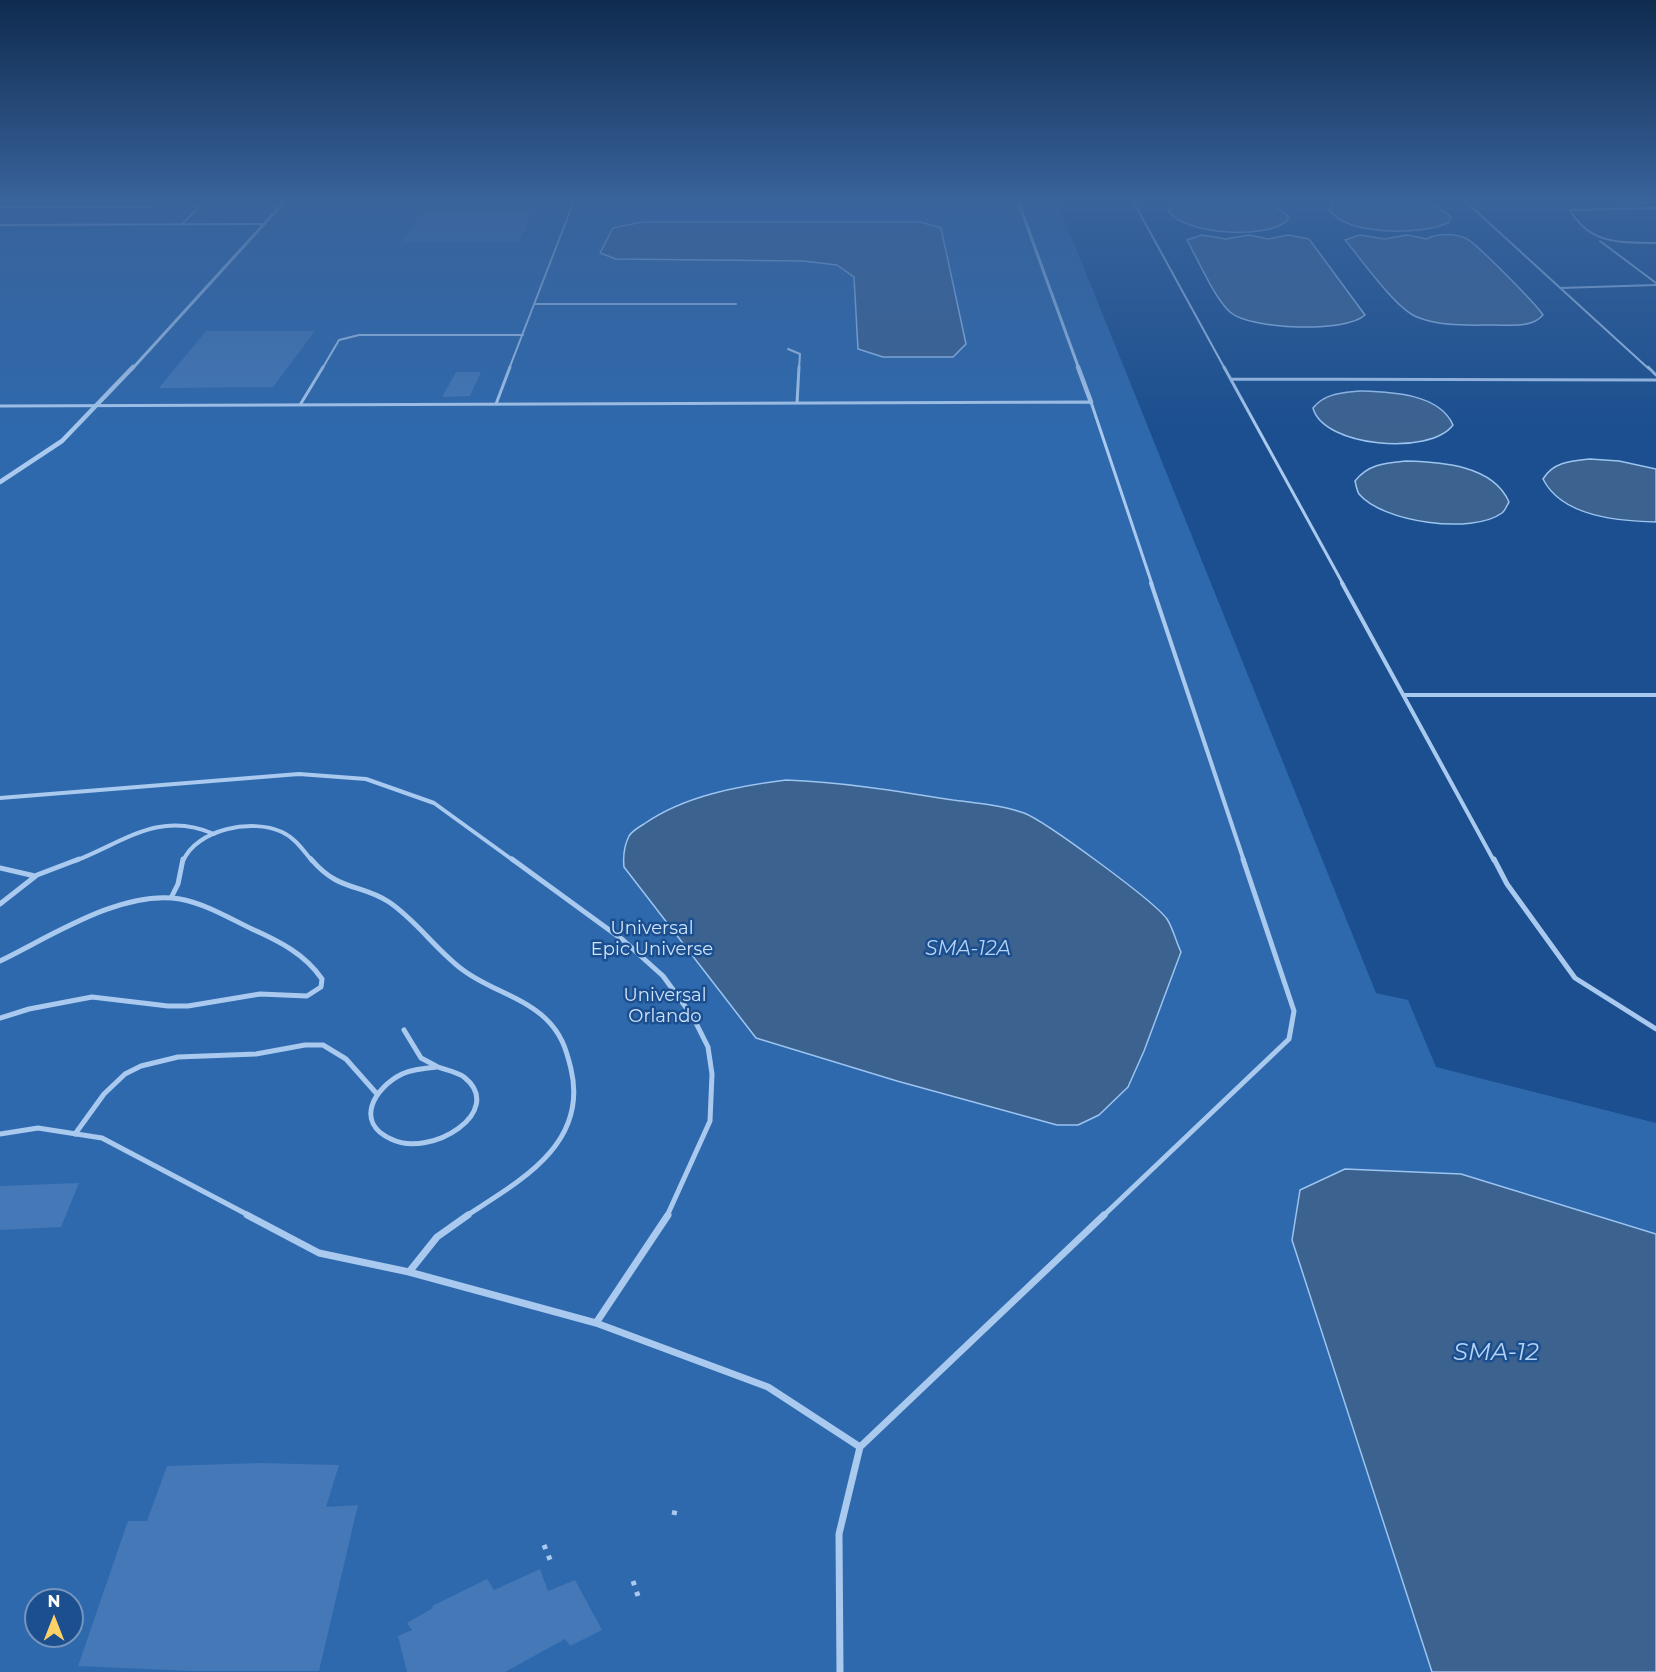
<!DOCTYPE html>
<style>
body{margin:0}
#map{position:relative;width:1656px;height:1672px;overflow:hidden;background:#1b4f8f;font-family:Montserrat,sans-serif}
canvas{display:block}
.north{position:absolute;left:24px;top:1588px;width:60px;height:60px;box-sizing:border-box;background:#1b4f8f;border:2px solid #7695bc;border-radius:50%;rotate:0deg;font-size:16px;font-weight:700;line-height:24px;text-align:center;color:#fff}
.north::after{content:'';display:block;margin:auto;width:21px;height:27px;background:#ffd166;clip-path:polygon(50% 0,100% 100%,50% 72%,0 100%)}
</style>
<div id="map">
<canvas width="1656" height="1672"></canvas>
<div class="north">N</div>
</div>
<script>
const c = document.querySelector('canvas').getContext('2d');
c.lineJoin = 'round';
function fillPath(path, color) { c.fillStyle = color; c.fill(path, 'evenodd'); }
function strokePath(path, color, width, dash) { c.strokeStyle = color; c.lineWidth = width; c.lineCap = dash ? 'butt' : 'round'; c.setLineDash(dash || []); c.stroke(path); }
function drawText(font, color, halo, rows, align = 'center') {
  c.font = font + ' Montserrat,sans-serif'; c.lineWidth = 5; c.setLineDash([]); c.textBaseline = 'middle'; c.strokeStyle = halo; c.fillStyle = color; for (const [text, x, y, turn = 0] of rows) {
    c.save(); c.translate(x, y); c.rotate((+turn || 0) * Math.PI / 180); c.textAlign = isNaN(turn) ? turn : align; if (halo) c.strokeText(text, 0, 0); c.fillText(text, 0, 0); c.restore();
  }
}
fillPath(new Path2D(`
 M0 201H1057L1376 993 1408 1000 1436 1067 1656 1123V1672H0ZM36 1600H72V1636H36Z`), '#2e69ad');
const water = new Path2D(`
 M1184 201C1213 201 1270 193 1289 218 1273 241 1181 235 1168 210L1173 204Z
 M1341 201C1373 201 1427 192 1451 217L1448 223C1420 235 1349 236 1329 210L1333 204Z
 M642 222H920L941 228 966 344 953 357H883L858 349 854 277 837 265 803 261 616 259 600 253 613 228Z
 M1202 235 1226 239 1249 235 1268 239 1288 235 1309 239 1365 315C1346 333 1250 330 1230 312 1215 299 1197 258 1187 240Z
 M1360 235 1385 239 1407 235 1427 239C1436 233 1456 233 1467 239 1477 244 1536 304 1543 315 1532 328 1511 325 1495 325 1469 325 1441 327 1417 317 1395 308 1362 260 1345 240Z
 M1360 391C1390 392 1439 393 1453 425 1430 456 1323 447 1313 408 1325 393 1342 393 1360 391Z
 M1590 459 1619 461 1656 469V522C1619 521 1562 517 1543 479 1553 462 1571 461 1590 459Z
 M1406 461C1441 462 1493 465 1509 502 1507 505 1505 511 1502 513 1472 535 1382 522 1359 494 1357 491 1356 485 1355 481 1368 464 1385 463 1406 461Z
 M786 780C842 782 897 791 953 800 976 803 1002 805 1024 813 1045 821 1154 901 1167 919 1173 928 1176 942 1181 952L1144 1051 1128 1087 1099 1115 1078 1125H1057L897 1081 756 1038 624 867C623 857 624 846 629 836 632 831 639 827 644 824 684 796 738 786 786 780Z
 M1345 1169 1461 1174 1656 1234V1672H1432L1292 1240 1300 1190Z`);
fillPath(water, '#3c6290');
strokePath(water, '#9cc4f0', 1.5);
fillPath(new Path2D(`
 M423 211 534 212 518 243 402 242Z
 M206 331H315L273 387 159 388Z
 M456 372H481L470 396 442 397Z
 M79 1183 61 1227 0 1230V1186Z
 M260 1463 339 1465 326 1507 358 1505 319 1671H191L78 1666 128 1521H147L167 1466Z
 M540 1569 548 1591 575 1580 602 1630 570 1646 565 1639 505 1672H407L398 1636 412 1630 407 1623 433 1608 432 1606 487 1579 494 1590Z`), '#4478b7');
strokePath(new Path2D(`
 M243 206 253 201`), '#a9c9ee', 2, [1.5, 2]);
strokePath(new Path2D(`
 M674 1515 676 1505
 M544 1545 551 1562
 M633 1581 638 1596`), '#a9c9ee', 5, [4.5, 7]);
strokePath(new Path2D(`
 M1133 201 1225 369
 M1465 201 1649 369
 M0 207H151
 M1656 208 1570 210C1590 245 1620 242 1656 243
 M182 224 202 204
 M0 225 264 224
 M1600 241 1656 283
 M1560 288 1656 285
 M535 304H736
 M788 349 800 354 799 369
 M322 369 339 340 359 335H523
 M509 369 574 201`), '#a9c9ee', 2);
strokePath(new Path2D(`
 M1224 367 1343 584
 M1648 367 1656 375
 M1231 379 1656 380
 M797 403 799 367
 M496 404 510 367
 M300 405 323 367
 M0 406 1091 402 1152 584`), '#a9c9ee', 3);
strokePath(new Path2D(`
 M1151 583 1244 861
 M1342 583 1494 861
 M1404 695H1656
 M0 798 299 774 366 779 434 803 514 861
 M75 861C124 842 159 810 214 834
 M183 861C197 829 252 818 282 832 295 838 303 850 312 861`), '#a9c9ee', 4);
strokePath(new Path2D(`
 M311 859C339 892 359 883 389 902 417 921 436 950 463 970 488 989 521 996 545 1018 561 1033 566 1048 571 1069 589 1145 518 1182 466 1216
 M512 859 623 940 663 976 693 1017 708 1047 712 1074 710 1121 667 1216
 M1494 859 1507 884 1575 978 1656 1029
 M0 868 35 876
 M171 898 178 884 183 859
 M0 904 37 875 79 859
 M0 961C50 937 122 889 180 899 206 904 229 918 252 929 279 941 305 954 322 979L321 987 307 996 260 994 188 1006H168L92 997 29 1009 0 1018
 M404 1030 421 1058 438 1067
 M438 1067C446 1070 457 1072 464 1077 507 1111 431 1159 391 1139 354 1122 374 1088 402 1074 413 1069 426 1068 438 1067Z
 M0 1134 38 1128 102 1138 250 1216
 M75 1134 104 1094 125 1074 141 1066 178 1057 256 1054 305 1045H323L346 1059 377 1094
 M1103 1216 1289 1039 1294 1011 1243 859`), '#a9c9ee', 5);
strokePath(new Path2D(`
 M247 1215 319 1253 409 1272 596 1323 768 1387 860 1447
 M409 1272 437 1237 468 1215
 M596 1323 668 1215
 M840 1672 839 1534 860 1447 1104 1215`), '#a9c9ee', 7);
strokePath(new Path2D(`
 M1018 201 1079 369
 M132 369 285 201`), '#a9c9ee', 3);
strokePath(new Path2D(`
 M1078 367 1091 402
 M0 482 62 441 133 367`), '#a9c9ee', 4.5);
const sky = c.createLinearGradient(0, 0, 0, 435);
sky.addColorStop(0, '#0f2b4f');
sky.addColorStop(0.46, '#39639b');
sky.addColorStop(1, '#39639b00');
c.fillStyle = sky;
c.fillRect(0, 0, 1656, 435);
drawText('18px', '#cfe3fa', '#1b4f8f', [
 ["Universal",652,929],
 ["Epic Universe",652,950],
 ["Universal",665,996],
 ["Orlando",665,1017]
]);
drawText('italic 20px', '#b5d3f5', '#1b4f8f', [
 ["SMA-12A",968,949]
]);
drawText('italic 24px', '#b5d3f5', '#1b4f8f', [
 ["SMA-12",1496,1353]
]);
</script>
